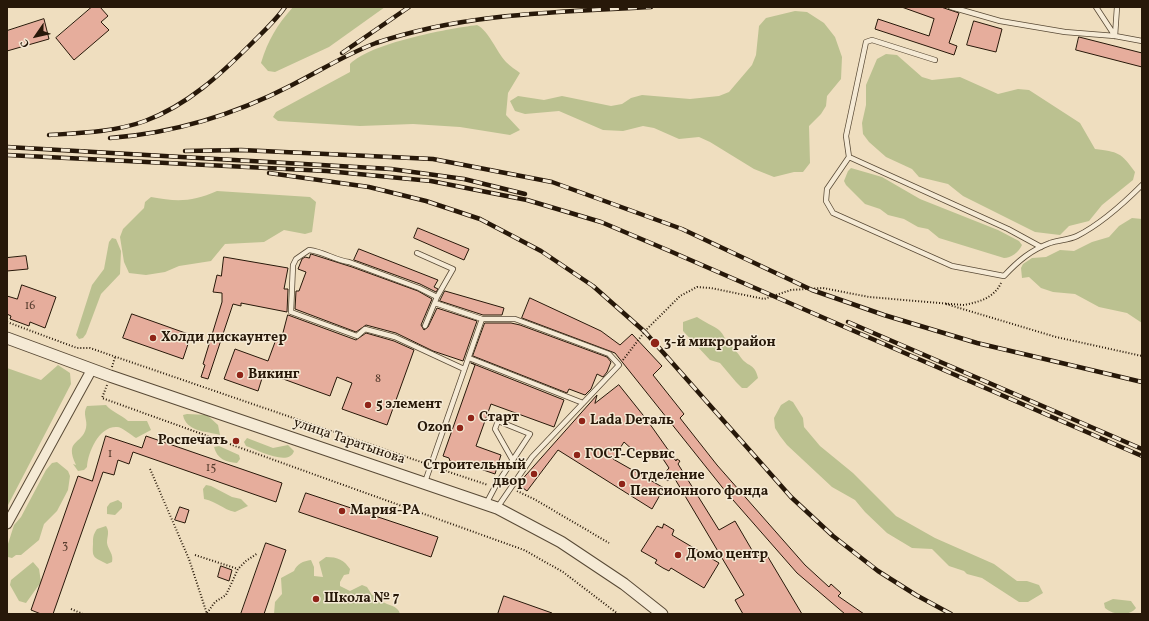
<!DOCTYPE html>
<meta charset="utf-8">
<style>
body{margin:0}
#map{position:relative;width:1149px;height:621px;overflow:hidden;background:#efdebf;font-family:Vollkorn,serif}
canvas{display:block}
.frame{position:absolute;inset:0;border:8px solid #271809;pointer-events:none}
.north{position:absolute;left:16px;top:16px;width:40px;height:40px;-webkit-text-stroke:3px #f5ead5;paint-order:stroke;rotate:236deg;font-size:11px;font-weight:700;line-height:16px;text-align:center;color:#271809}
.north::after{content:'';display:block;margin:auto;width:14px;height:18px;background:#271809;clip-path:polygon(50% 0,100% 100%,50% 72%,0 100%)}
</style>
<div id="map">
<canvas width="1149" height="621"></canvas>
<div class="frame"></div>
<div class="north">С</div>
</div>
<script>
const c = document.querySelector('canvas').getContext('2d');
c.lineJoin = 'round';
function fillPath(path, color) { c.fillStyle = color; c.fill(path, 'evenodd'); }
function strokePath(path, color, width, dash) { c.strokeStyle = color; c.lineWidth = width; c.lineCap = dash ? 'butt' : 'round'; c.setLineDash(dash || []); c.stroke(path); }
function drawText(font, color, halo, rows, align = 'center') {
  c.font = font + ' Vollkorn,serif'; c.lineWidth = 3; c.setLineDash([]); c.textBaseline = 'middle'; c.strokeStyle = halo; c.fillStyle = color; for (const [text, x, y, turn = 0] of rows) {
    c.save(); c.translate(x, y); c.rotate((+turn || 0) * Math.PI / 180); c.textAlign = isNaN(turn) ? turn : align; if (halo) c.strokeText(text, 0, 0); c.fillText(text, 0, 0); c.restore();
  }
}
fillPath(new Path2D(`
 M293 7H385L329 47 275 72 268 71 261 63C268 40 277 25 293 7Z
 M795 11 807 12 824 23 835 37 842 57 841 79 827 96 826 106 821 114 809 126 810 163 803 172H794L774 177 754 169 710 142 699 137 679 139 654 128 643 126 623 131 603 130 559 111 525 114 515 111 510 101 518 96 544 100 562 96 611 106 622 104 631 98 642 95 690 99 719 96 729 92 752 65 756 55 759 26 766 18Z
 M477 25C489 31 496 51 506 62 510 66 516 70 520 73L508 93 506 115 520 130 510 135 460 127 413 124 360 126 278 121 273 117 276 112 350 72V64C371 43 446 29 477 25Z
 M886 54 897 55 922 77 932 80 960 77 998 94 1018 89 1029 90 1080 123 1095 149C1118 152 1121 152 1135 172L1133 180 1102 205 1089 221 1069 226 1060 235 1035 232 963 196 948 184 919 177 912 169 886 157 869 142 863 134 862 123 866 105V85L877 59Z
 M851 168 882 177 920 199 998 230 1019 241 1022 245C1019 252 1011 258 1004 258L939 238 928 229 918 227 904 219 888 215 880 209 865 204 846 185 844 181 848 171Z
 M217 191 310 197 316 202 312 232 305 234 284 230 264 242 225 244 211 261 179 266 165 272 146 275 129 273 124 262 120 237 123 229 144 208 145 202 151 197C177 202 192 202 217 191Z
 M1132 218 1142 219V323L1127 313 1099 307 1075 294 1053 292 1041 288 1029 277 1022 278 1021 268 1023 264 1032 258 1046 257 1060 250 1074 251 1092 242 1109 237 1119 226Z
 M112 238 116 239 121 251 120 274 101 294 86 334 83 338 79 339 76 335 92 285 104 269 109 242Z
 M697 317C704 322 714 326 719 330 724 334 725 341 730 345 735 350 738 353 742 359 749 367 755 364 758 378L747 388H742L736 382 720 363 710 360 683 331V322Z
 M58 365 70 373 71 384 7 507V368L41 380Z
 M789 400 793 402 803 418 804 427 820 446 853 473 896 516 935 538 994 564 1017 581H1027L1039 585 1043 593 1028 602H1019L982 578 967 574 964 571 949 566 932 549 912 548 887 533 865 512 855 500 832 487 787 445 780 436 775 428 774 418 781 405Z
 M106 405C112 412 120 414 128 421H147L151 430 136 438C131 435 122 427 117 427 99 426 88 452 87 467L84 470 78 471 73 464 76 465C64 439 82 445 86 428 88 420 82 414 87 406Z
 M187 414 207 415 218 425 220 435C207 431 186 432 183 415Z
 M247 438 273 448 288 445 294 451C289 467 258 450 246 446L244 442Z
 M219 446 239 455 240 459 237 463C226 462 217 459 214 447Z
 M57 462 68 471 70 476 68 490 57 511 44 524 39 540 21 555H16L12 558 8 557 7 547 14 525 21 517 46 470 52 463Z
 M206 485 211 486 232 497 241 499 248 506 235 512C222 509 218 502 204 499L203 489Z
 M118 500 122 503V508L115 515 107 514V507L110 503Z
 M106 526C110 532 107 536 107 543 108 550 114 554 112 562L107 564C94 557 92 559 93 544 93 537 93 535 97 529Z
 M326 557C338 557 344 560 350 569L349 574 344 575 340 582V586L350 591 362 585 367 587 372 595C377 596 378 598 382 601 388 606 398 605 400 614H274L275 602 282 594 281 578 294 571C297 564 303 561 311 560L314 567V576L323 577 319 562Z
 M33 562 39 569 41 582 26 603 19 601 10 585 11 580Z
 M1113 599 1131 601 1136 608C1129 617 1113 615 1105 608L1104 603Z`), '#bbc190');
const building = new Path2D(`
 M92 7H100L108 16 101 22 109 30 74 60 56 38Z
 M902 7H941L959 13 949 43 957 46 954 55 875 29 878 19 929 36 934 19Z
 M44 19 49 39 7 51V31Z
 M974 21 1002 29 996 52 967 45Z
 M1079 37 1142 53V67L1076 50Z
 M418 228 469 249 464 260 414 238Z
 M359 249 438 280 434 287 438 289 436 292 420 284 354 260Z
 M311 254 352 267 418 291 432 299 421 325 424 330 428 327 437 308 477 321 463 361 433 351 396 333 366 325 356 332 295 309 296 291H299L306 272 298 269 302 259 305 257 309 258Z
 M26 256 28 269 7 271V258Z
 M224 257 288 268 284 289H288L287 312 241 303V306L233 304 208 379 201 377 205 365 203 364 222 302V293L213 292 217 275 221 276Z
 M22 285 56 297 45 328 30 322 29 326 10 319 11 316 7 314V296L17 299Z
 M445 291 504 308 502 315H483L440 301Z
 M530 298 601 331 620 345 632 334 662 366 653 375 684 414 680 418 717 465 805 565 829 587 831 584 841 593 838 596 864 614H845L797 573 726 492 615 353 522 318Z
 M132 314 191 335 183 359 123 338Z
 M288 315 356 340 366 333 394 341 414 350 387 425 342 409 352 383 337 377 330 396 264 372 258 391 224 379 235 349 268 361 278 334 282 335Z
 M485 323H511L520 325 607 357 611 362 607 372 603 377 597 374 591 389 585 395 569 389 567 393 473 356Z
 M471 363 564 400 554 427 491 404 476 446 501 455 495 474 466 464 464 466 450 461 449 458 443 456 475 365Z
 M619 385 647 420 676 461 677 459 680 461 678 464 719 530 735 521 756 557 765 552 802 614H743L735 600 744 595 672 474 668 481 662 476 669 468 657 450 645 461 624 442 613 459 664 488 652 509 558 450 527 491 518 484 597 395 595 403Z
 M106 436 142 448 146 436 282 483 276 502 133 452 129 464 118 460 114 475 103 472 53 614H41L31 610 78 476 92 481Z
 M306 493 438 537 431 557 299 512Z
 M180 507 189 510 185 523 175 520Z
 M664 524 674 530 672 535 719 563 704 588 671 568 669 571 663 568 655 563 657 560 641 551 657 526 662 528Z
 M266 543 286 550 264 614H241Z
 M221 566 232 570 229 581 218 577Z
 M504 596 552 613V614H498Z`);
fillPath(building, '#e6ad9c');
strokePath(building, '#271809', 1);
const service = new Path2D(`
 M951 7 1000 21 1065 32 1115 36
 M1096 7 1115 36
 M1117 7 1115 36 1142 41
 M849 157 846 136 866 42 872 40 935 60
 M1041 247 1008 229 849 157 827 189 826 201 833 213 952 266 1004 276C1018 261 1031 250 1050 243 1059 240 1069 240 1077 236 1101 224 1123 204 1142 185
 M417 253 453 269 437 297 425 326
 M437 297 419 288 349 262C334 260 325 252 309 250L296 259 293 265 291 312 357 336 365 329 395 337 464 369
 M435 303 482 319H515L609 354 619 365 532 457 497 508
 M469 358 583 403
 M425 482 482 319
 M486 504 495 487 530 434 498 421 495 429 512 459`);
const minor = new Path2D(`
 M7 524 92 369`);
const tertiary = new Path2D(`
 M7 338 110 376 497 508 561 542 624 584 662 614`);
strokePath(service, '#594a36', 6);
strokePath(minor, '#594a36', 11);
strokePath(tertiary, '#594a36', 13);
strokePath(new Path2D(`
 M946 304 1056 337 1142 356
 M7 322 77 348H90L424 463
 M623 360 646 330 680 296 697 287 711 288 764 299 791 290 823 288 869 297 964 305C979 302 994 298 1001 283
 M112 367 115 357
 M107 385 102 398 524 550 563 572 618 614
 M437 468 488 485
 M150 469 189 559 207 614
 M517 491 534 499 609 543
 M195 555 238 569
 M71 609 83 614
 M207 613 215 602 226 595 238 569 246 561 258 553`), '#271809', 2, [1, 2]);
strokePath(service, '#f5ead5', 4.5);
strokePath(minor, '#f5ead5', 9);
strokePath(tertiary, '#f5ead5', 11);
const rail = new Path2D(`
 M342 53 409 7
 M49 135C80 133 115 132 145 121 188 105 221 74 252 43 263 32 276 20 285 7
 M110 138C175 133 234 115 292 85 320 71 346 54 376 43 464 13 558 12 651 7
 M7 147 391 169 464 179 525 194
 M185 151 241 150 433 159 552 182 682 229 812 290 884 315 977 343 1142 382
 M7 155 327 171 431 181 527 200 601 222 672 252 1142 456
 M269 173 369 187 426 201 480 219 541 251 593 286 645 332 791 497 833 536 878 571 916 595 951 614
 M848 322 1142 449`);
strokePath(rail, '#271809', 4.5);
strokePath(rail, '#f5ead5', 3, [9]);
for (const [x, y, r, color] of [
 [153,338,4,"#8f2418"],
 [655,343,5,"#8f2418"],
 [240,375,4,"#8f2418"],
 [368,405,4,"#8f2418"],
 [471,418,4,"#8f2418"],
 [582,421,4,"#8f2418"],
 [460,428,4,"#8f2418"],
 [236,441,4,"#8f2418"],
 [577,455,4,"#8f2418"],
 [534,474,4,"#8f2418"],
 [622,484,4,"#8f2418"],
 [342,511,4,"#8f2418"],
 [678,555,4,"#8f2418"],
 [316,599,4,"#8f2418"]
]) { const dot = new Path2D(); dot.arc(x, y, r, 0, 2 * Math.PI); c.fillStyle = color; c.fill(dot); strokePath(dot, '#f5ead5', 1.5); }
drawText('12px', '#573d2e', null, [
 ["16",30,307],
 ["8",378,380],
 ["1",110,455],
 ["15",211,469],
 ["3",65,547]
]);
drawText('bold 14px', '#271809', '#f5ead5', [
 ["Холди дискаунтер",161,338],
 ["3-й микрорайон",664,343],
 ["Викинг",248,375],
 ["5 элемент",376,405],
 ["Старт",479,418],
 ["Lada Dеталь",590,421],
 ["Ozon",452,428,"right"],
 ["Роспечать",228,441,"right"],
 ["ГОСТ-Сервис",585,455],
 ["Строительный",526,466,"right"],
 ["двор",526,482,"right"],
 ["Отделение",630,476],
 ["Пенсионного фонда",630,492],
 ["Мария-РА",350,511],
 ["Домо центр",686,555],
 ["Школа № 7",324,599]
], 'left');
drawText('14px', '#271809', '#f5ead5', [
 ["улица Таратынова",349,442,19]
]);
</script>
